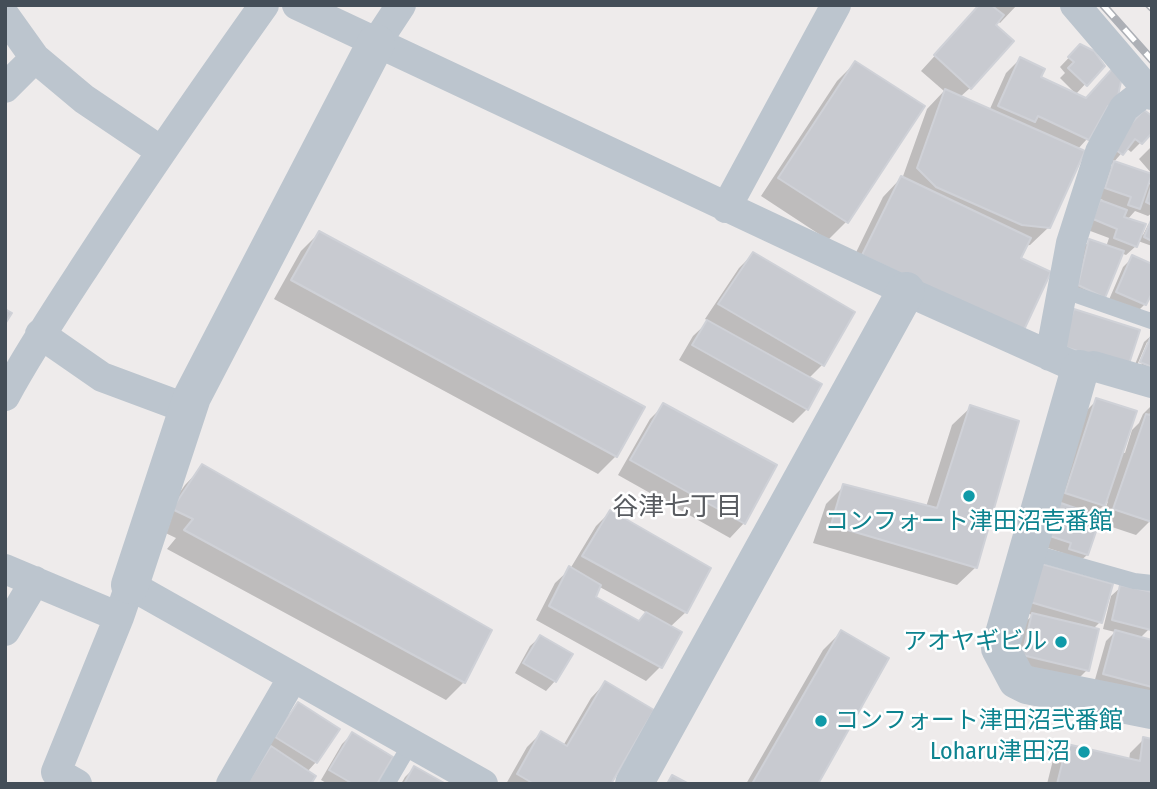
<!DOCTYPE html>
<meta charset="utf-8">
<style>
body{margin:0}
#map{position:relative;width:1157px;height:789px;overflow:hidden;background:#eeebeb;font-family:"Fira Sans Condensed",sans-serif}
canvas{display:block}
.frame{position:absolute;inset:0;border:7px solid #444e58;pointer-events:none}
</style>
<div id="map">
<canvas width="1157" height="789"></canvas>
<div class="frame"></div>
</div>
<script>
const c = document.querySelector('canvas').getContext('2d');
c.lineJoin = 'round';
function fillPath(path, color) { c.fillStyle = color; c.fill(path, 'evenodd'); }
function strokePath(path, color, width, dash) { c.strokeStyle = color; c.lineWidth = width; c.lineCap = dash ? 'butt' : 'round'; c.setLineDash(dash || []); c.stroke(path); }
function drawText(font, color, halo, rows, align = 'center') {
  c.font = font + ' "Fira Sans Condensed","Noto Sans JP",sans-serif'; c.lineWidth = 5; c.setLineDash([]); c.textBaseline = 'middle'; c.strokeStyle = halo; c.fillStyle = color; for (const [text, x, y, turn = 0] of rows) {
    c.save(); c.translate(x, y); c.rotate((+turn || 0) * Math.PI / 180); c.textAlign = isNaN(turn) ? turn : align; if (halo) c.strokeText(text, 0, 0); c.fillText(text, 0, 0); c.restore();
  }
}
fillPath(new Path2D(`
 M981 5H1017L1000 23 997 20 970 88 960 97 989 111 1006 73 1020 59 1038 78 1085 100 1099 85 1113 109 1099 123 1097 122 1087 139 1077 150 1049 227 1030 245 846 273 883 197 901 178 902 179 927 109 944 91 921 71Z
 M1080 46 1102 66 1076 94 1060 78 1065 73 1060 67Z
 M855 63 846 222 828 240 761 196 837 81Z
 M1135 122 1141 142 1131 152 1126 148 1113 163 1150 175 1145 188 1152 182V213L1148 216 1135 211 1127 220 1140 234 1143 235 1148 225 1152 220V246L1138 241 1136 246 1126 255 1121 253 1104 297 1069 295 1080 250 1090 241 1106 247 1109 238 1085 229 1091 211 1103 200 1097 198 1105 173 1113 165 1102 157Z
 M1152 146V174L1139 159Z
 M319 233 616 456 598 474 274 299 301 251Z
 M753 254 822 365 808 379 807 409 793 423 679 360 693 336 709 321 705 319 739 268Z
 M1133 257 1145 304 1135 314 1108 302 1123 267Z
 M1152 335V380L1132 372 1144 342ZM1147 342H1150L1139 371 1135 370Z
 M1097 400 1121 452 1125 453 1132 430 1139 423 1143 414 1152 405V517L1150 521 1136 535 1097 522 1087 555 1077 564 1063 553 1039 545 1083 414ZM1108 501 1102 519 1093 516Z
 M664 405 775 465 744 523 730 538 618 475 650 419Z
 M971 407 976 567 957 585 813 543 826 504 844 486 926 507 952 425Z
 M203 466 464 682 446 700 167 549 176 538 155 528 185 485Z
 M610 512 686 612 670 627 680 633 660 667 646 681 536 620 555 583 570 569 596 526ZM598 586 647 613 637 623 593 598Z
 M1033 575 1100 622 1093 629 1087 670 1077 680 1014 665 1023 624 1033 615 1022 612Z
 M1121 587 1152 594V619L1149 629 1140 638 1152 642V690L1145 697 1094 683 1106 641 1115 632 1103 629 1111 596Z
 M841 632 816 784H746L823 650Z
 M540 637 555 681 546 691 515 673 530 646Z
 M605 683 609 784H506L527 747 541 733 563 746 591 698Z
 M298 705 337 729 316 762 307 772 309 784H245L261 758 270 749 267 747 289 714Z
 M352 734 375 784H328L321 780 342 744Z
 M1144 739 1152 784H1047L1053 760 1067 746 1129 760 1130 753Z
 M414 768 443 784H401L405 777Z`), '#0003');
const building = new Path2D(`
 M979 5H991L1004 15 996 25 1014 41 971 89 934 55Z
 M1080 44 1094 51 1105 66 1087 86 1068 68 1074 62 1068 57Z
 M1020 57 1045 69 1041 77 1086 98 1113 68 1122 77 1115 110 1108 106 1089 140 1038 116 1035 122 998 106Z
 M855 61 925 106 848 223 778 178Z
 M945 89 1085 151 1050 228 1022 225 936 187 917 168Z
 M1144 110 1152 116V133L1142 144 1135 139 1123 155 1110 146Z
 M1114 161 1152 174 1140 209 1128 205 1131 197 1105 188Z
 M901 176 1031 238 1021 258 1051 272 1023 332 862 255Z
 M1152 184V205L1146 202Z
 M1100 200 1127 210 1124 217 1146 224 1137 247 1114 238 1117 229 1093 219Z
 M1152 218V241L1144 237Z
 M319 231 645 407 617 457 291 280Z
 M1089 239 1124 251 1105 298 1078 285Z
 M753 252 855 312 824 366 718 304Z
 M1132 255 1152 264V293L1146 305 1116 292Z
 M5 309 12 313 5 324Z
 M1074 309 1140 330 1128 367 1062 346Z
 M707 320 822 384 808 410 692 345Z
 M1152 334V367L1140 362Z
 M1096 398 1137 411 1105 506 1065 493Z
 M663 403 777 465 745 524 630 460Z
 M970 405 1019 421 977 568 831 525 843 484 937 508Z
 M1152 411V522L1113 509 1146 414 1150 415Z
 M202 464 492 630 465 683 184 530 193 519 172 509Z
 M1058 502 1101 517 1088 555 1069 549 1071 543 1047 535Z
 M610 510 711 568 687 613 582 556Z
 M1042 564 1113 584 1102 623 1030 602Z
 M569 566 601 585 596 597 639 621 646 612 682 632 662 668 549 606Z
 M1120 585 1152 592 1151 630 1112 620Z
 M1032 613 1099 629 1089 671 1022 655Z
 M841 630 889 658 818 784H752Z
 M1115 630 1152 640V687L1103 674Z
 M540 635 573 654 556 682 523 663Z
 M605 681 654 710 611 784H534L517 774 541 731 567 746Z
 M298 702 340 729 317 763 275 737Z
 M352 732 393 757 377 784H353L329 770Z
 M1143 737 1152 739V784H1057L1067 744 1140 761Z
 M271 746 316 776 311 784H250L248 782Z
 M414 766 446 784H404Z
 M672 775 689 784H667Z`);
fillPath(building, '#c8cad0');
strokePath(building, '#cfd1d7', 2);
strokePath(new Path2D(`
 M1062 290 1151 321 1152 320
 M1028 551 1134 581 1152 583
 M387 784 411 743`), '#bcc5ce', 16);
strokePath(new Path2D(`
 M297 5 906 291 1080 369 1093 366 1152 383
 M1075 5 1152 95
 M5 16 35 58 84 99 161 151
 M376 43 401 5
 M5 88 35 58
 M726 208 836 5
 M40 334 102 377 188 409
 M1050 356 1071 243 1100 152 1124 108 1147 90
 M5 396C31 348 62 302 92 256 147 171 205 88 264 5
 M5 569 119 617
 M5 631 35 581
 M77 784 56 772 119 617 130 585 483 784
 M231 784 293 677`), '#bcc5ce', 30);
strokePath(new Path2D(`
 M1080 369 1000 648 1017 680 1027 685 1152 710
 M130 585 192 397 376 43
 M634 784 906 291`), '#bcc5ce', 38);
const rail = new Path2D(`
 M1103 5 1152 60
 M1149 5 1152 8`);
strokePath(rail, '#adb0b6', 8);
strokePath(rail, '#fff', 5, [16]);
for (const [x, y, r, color] of [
 [969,496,7,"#0f9aa8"],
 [1061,642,7,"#0f9aa8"],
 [821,721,7,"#0f9aa8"],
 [1084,752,7,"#0f9aa8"]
]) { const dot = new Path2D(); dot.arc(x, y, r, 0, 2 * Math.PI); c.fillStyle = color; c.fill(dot); strokePath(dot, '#fff', 2.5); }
drawText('24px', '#0d838f', '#fff', [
 ["コンフォート津田沼壱番館",969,522,"center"],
 ["アオヤギビル",1047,642],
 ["コンフォート津田沼弐番館",835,721,"left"],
 ["Loharu津田沼",1070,752]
], 'right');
drawText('26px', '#585b60', '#fff', [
 ["谷津七丁目",677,508]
]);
</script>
